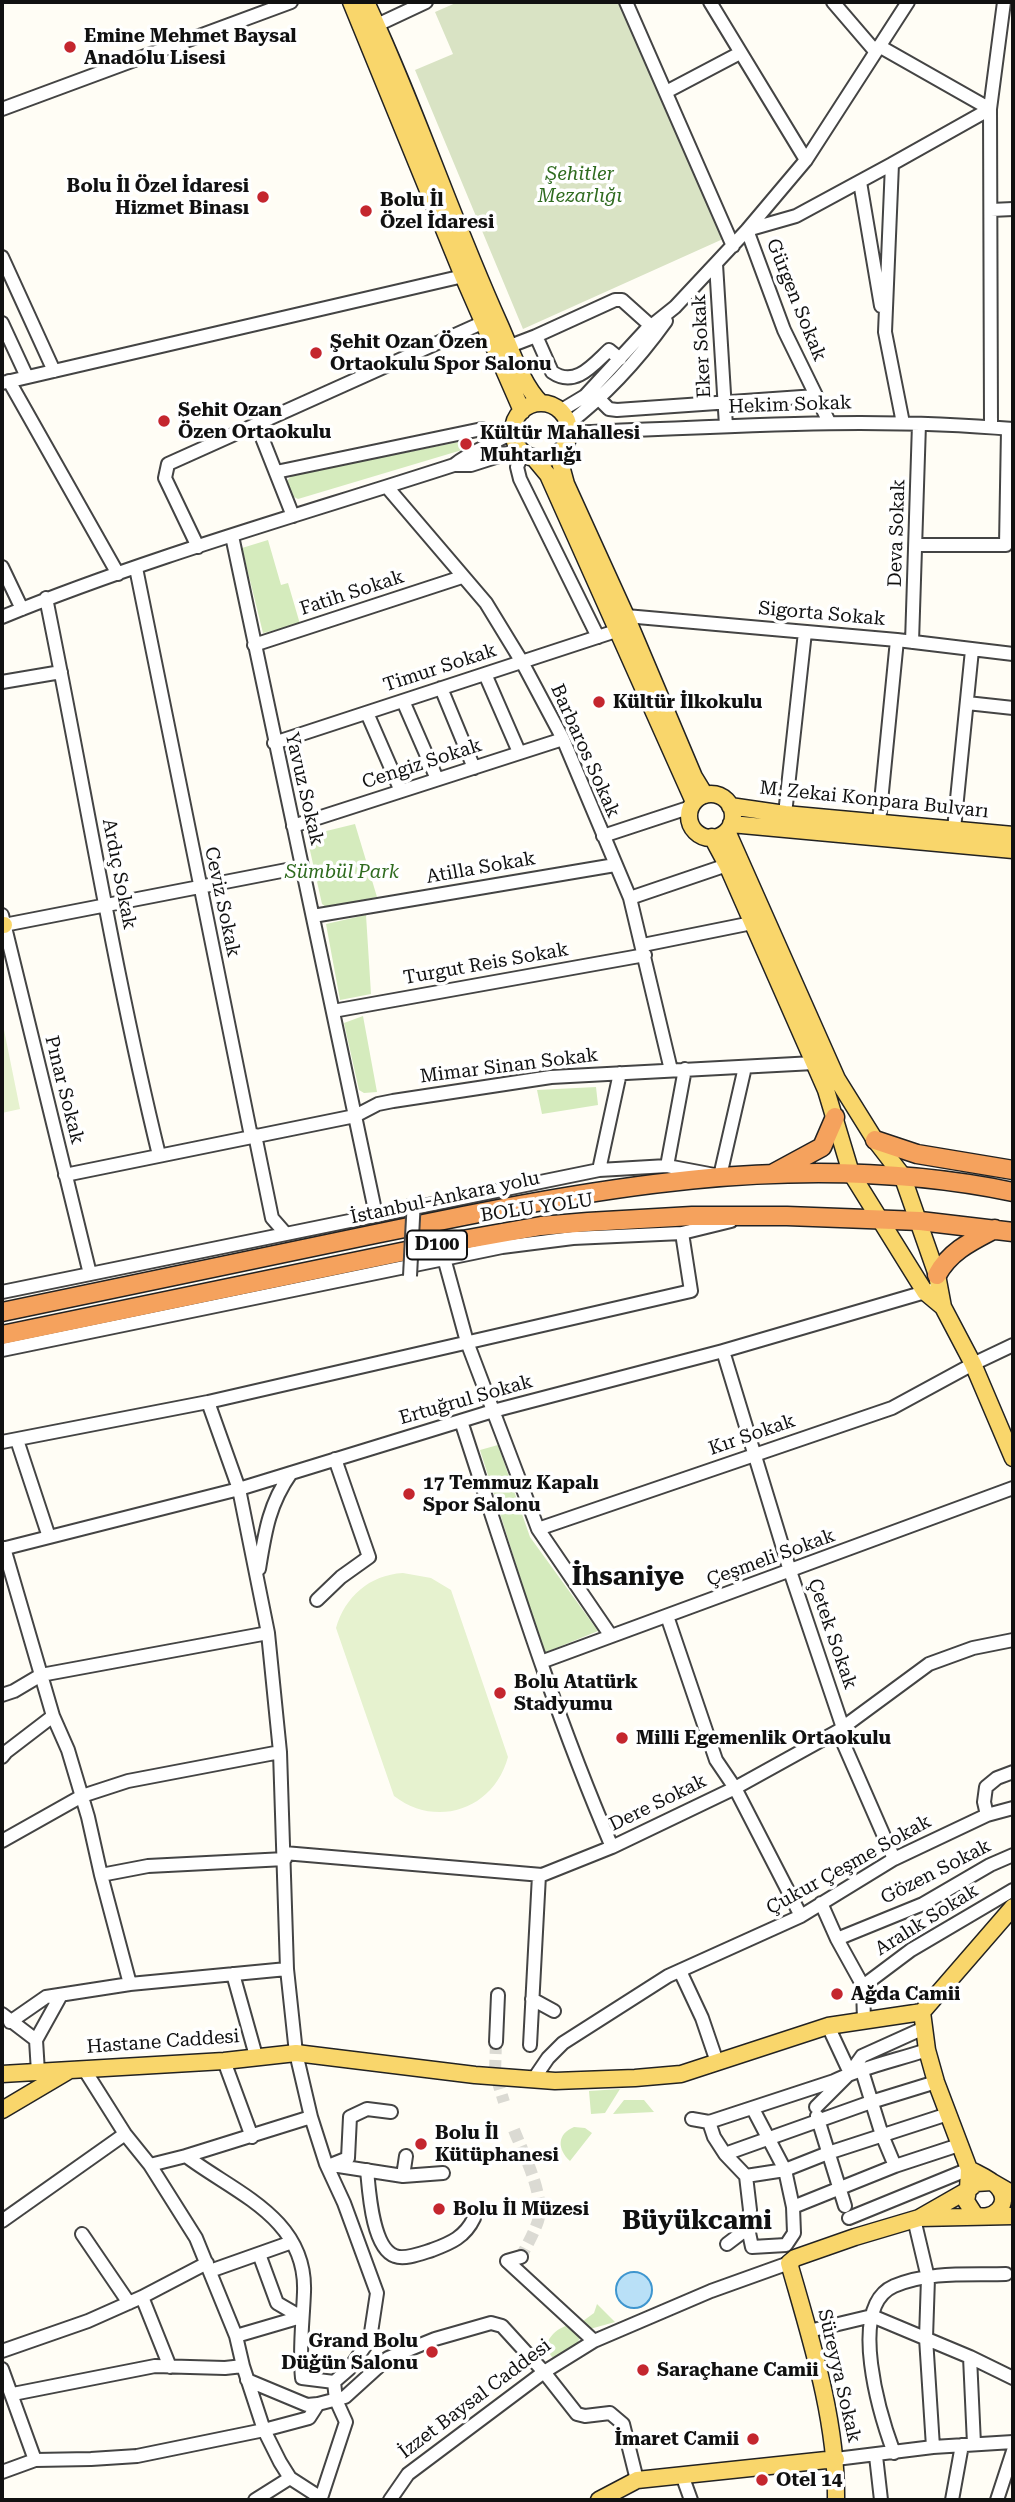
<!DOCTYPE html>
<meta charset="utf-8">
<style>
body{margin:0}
#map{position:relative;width:1015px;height:2502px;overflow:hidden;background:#fffdf5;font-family:"Roboto Serif",serif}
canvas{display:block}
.frame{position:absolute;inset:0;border:4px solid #111;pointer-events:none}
</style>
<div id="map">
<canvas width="1015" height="2502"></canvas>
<div class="frame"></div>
</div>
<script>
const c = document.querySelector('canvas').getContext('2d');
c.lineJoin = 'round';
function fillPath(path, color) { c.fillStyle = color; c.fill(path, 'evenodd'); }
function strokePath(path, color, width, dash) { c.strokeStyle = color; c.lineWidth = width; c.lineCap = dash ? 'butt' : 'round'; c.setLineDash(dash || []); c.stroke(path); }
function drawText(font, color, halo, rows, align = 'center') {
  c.font = font + ' "Roboto Serif",serif'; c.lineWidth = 7; c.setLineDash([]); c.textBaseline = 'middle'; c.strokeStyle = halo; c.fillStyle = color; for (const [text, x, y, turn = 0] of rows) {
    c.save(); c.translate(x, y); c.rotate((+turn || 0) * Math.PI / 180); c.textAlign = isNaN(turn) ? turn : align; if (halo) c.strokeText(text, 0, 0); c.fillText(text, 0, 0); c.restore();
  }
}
fillPath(new Path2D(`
 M469 440 472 447 298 499 292 496 287 481 292 475Z
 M268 540 281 585 288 583 300 624 263 633 242 548Z
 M355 824 377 897 326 907 322 904 309 846 310 838 314 834Z
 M366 915 371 994 340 1000 326 924Z
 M363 1016 377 1092 364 1093 359 1090 344 1023Z
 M596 1087 598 1105 542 1114 537 1090Z
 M498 1445 530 1537 598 1631 544 1653 480 1450Z
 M620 2089 605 2113 591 2114 589 2091Z
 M624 2100H644L654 2112 613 2114Z
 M574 2127 585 2128 592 2133 570 2161C557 2149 557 2134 574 2127Z
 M597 2304 615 2322 590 2329 583 2321 594 2313Z
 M570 2325 581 2336 573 2351 560 2359 552 2357 546 2349C547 2337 558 2327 570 2325Z`), '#d5ebbd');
fillPath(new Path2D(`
 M458 2H620L723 239 523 329 415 70 453 54 435 12Z`), '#d9e3c4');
fillPath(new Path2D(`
 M2 1020 20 1109 2 1113Z
 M403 1573 431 1578 451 1590 508 1757C494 1809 437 1829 394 1796L336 1628C345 1597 369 1575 403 1573Z`), '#e6f2cf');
const water = new Path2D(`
 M616 2290a18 18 0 1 1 36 0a18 18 0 1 1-36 0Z`);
fillPath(water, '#b9e0f7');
strokePath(water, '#3f96cf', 2);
strokePath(new Path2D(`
 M496 2042 495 2073 504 2102
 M514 2130C523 2153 546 2197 538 2221 534 2233 527 2245 521 2257`), '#dbdad3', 12, [12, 6]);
const minor = new Path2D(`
 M626 2 733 246
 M710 2 806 160
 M833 2 875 51
 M377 25 426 2
 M879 46 990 109
 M666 92 740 53
 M2 109 291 2
 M892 164 990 109
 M860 182 881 306
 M991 210 1013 209
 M2 257 54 371
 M716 264 726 426
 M2 323 27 377
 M536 336 615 300H622L651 326
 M510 346 536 336 552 372C575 388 593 365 609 350L620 359
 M9 381 118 574
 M2 383 472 274
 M600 400 609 409 617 410 816 396
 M560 411 585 396 645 331 675 307 747 230 806 160 908 2
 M829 422 784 330 747 230 796 216 892 164 885 332 903 423
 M568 424C606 395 638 360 666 321
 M257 425 293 516
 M991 427 990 109 1004 2
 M569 433C717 427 865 416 1013 429
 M523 452 517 467 520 479 598 637
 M454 465C472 450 494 444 513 432
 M276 472 482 429
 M387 487 486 603 522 662 563 739 630 898 671 1070
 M232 536C278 763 327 989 376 1215
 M916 545H1006L1008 429
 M198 547 165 478 168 464 484 322
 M2 567 22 609
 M136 568 251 1136
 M46 598C84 784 114 971 159 1155
 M626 616 897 640 1013 654
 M2 617C149 557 303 514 454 465H471L521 449
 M912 642 919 424
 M254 645 462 577
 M485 674 519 752
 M2 682 61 672
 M441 688 474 768
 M403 701 437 779
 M967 703 1013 708
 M367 713 401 791
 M274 743 619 630
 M785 814 805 632
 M879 822 897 640
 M293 826 563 739
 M954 829 972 650
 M603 836 691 807
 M630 898 727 865
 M2 915 90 1274
 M313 916 615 865
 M4 925 302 867
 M643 945 752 923
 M333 1011 645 955
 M255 1135 272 1218 286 1234
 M667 1166 685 1069
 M599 1170 620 1073
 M65 1175 355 1116 378 1104 393 1101 551 1077 814 1063
 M444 1258 467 1342 538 1529 611 1636
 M2 1292 599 1170 667 1166 720 1176 745 1067
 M2 1350 502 1247 573 1238 682 1233 731 1221
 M723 1351 790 1571 843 1728
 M461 1421C508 1564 552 1708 612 1847
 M17 1440 49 1537
 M2 1442 208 1402 691 1291 682 1233
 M538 1529 892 1408 973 1364 1013 1345
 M4 1548 53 1716 68 1750 88 1817 101 1875 130 1984
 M2 1549 239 1489 493 1411 723 1351 932 1290
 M259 1569C265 1532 269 1504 291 1473
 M317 1600 341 1577 369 1557 335 1459
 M667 1616 716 1760 735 1788 801 1916
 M541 1662 1013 1488
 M2 1695 14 1691 41 1675 268 1633
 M838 1731 894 1859
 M2 1757 6 1752 53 1716
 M987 1815 984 1802 986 1787 997 1778 1013 1772
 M2 1841 82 1796 128 1781 280 1752
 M284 1853 542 1875 612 1847 735 1788 838 1731 929 1664 973 1648 1013 1640
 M101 1875 148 1866 285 1859
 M821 1903 837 1939 863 1986 864 2021
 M837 1939 923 1904 990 1865 1013 1855
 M680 1971 702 2018 717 2062
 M233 1974 256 2056
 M863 1986 911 1950 1013 1890
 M532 1999 554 2011
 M2 2014 36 2040 38 2072
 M10 2022 46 1997 130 1984 287 1969
 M828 2026 850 2073
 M36 2040 61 1995
 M496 2042 498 1995
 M530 2045 539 1875
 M224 2061 252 2137
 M84 2069 125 2134 150 2165 196 2238 236 2336 243 2366 264 2430 280 2462 290 2478 321 2498 346 2422 336 2400 334 2382
 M862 2071 882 2135 895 2166
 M533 2080 548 2058 563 2043 668 1976 801 1916 894 1859 987 1815 1013 1808
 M816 2107 850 2073 862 2056 924 2028
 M753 2109 785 2170 793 2207
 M817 2116 845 2206
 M692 2119 709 2122 714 2137 725 2154 746 2176 750 2210 748 2228 727 2244
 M709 2122 834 2081C863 2067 897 2060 927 2050
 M725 2154 871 2102 936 2082
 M186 2156 311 2117
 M333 2164 348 2158 350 2117 367 2109 391 2112
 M150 2165 186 2156C235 2193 307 2218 304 2292 303 2321 299 2348 302 2378L334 2382 349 2369 370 2339 377 2293 344 2203 326 2164 311 2117 296 2053 287 1969 280 1752 268 1633 239 1489 208 1402
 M332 2165 403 2176 443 2173
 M367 2170C369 2190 372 2248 395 2256 405 2260 422 2253 432 2250 451 2243 465 2237 474 2218
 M403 2176 406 2156
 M746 2176 785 2170 828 2153 948 2114
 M849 2218 969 2169
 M914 2219 928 2278 926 2338 933 2447
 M2 2221 125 2134
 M748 2228 752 2247 786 2245 794 2233 793 2207 895 2166 959 2145
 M82 2234 129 2303
 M259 2254 277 2303 301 2317
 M521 2257 507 2261 594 2341
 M210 2271 292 2242
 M142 2297 170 2367
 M809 2331 872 2316 970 2357 1013 2378
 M236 2336 301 2317
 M2 2351 88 2321 142 2297 207 2263
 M970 2357 974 2444
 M2 2369 35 2460
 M247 2380 307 2405 318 2404 345 2397 388 2358 435 2339 491 2323 502 2326 544 2372 577 2414 585 2416 610 2413 623 2424 637 2480
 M13 2394 155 2366 225 2368 243 2366
 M894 2453C881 2418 846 2307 894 2286 930 2271 968 2275 1006 2274
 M876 2456 881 2500
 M836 2459 933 2447 1013 2442
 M2 2472 35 2460 91 2459 137 2456 264 2430 309 2418 318 2404
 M682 2475 691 2500
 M255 2500 290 2478
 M390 2500 408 2474 544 2372 594 2341 711 2291 789 2263
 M952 2500 962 2445
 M997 2500 1013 2451`);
const major = new Path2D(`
 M351 2 463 276 522 411
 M366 2C415 106 451 217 499 323 510 347 522 385 541 403
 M513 431a28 28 0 1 1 56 0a28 28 0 1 1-56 0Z
 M560 451V462L566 484 626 616 694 777 705 795
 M533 457 548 475 694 802
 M689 816a22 22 0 1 1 44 0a22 22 0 1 1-44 0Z
 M730 806 785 814 1013 835
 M731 824 1013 850
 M727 831 837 1079 875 1140 902 1175 937 1275 943 1307
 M712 837 727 865 826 1090 851 1173 925 1292 943 1307 973 1364 1013 1458
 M2 925H4
 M922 2012 1013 1907
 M2 2074 224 2061 296 2053 475 2075 555 2081 635 2078 681 2074 828 2026 922 2012
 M2 2110 68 2071
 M969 2169C978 2174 991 2179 998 2187 1013 2204 992 2222 975 2215L966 2201 968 2190 976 2183 992 2182 1013 2194
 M919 2218 1013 2216
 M599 2500 637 2480 836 2459
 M836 2500C837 2420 811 2340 789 2263L795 2258 855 2237 919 2218 968 2190 969 2169 936 2082 927 2050 922 2012`);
const highway = new Path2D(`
 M875 1140 917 1154 1013 1170
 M774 1173 822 1147 835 1117
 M937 1275C950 1251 972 1241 995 1229
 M2 1312C126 1286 250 1260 375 1234 586 1190 797 1147 1013 1192
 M2 1335 440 1244 541 1226 588 1222 692 1216H787L920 1221 1013 1232`);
strokePath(minor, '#444', 16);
strokePath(major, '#222', 19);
strokePath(highway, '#222', 21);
strokePath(minor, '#fff', 12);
strokePath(major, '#f9d66b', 16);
strokePath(highway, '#f5a25d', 18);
const minorBridge = new Path2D(`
 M410 1276 414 1199`);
strokePath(minorBridge, '#444', 16, []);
strokePath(minorBridge, '#fff', 12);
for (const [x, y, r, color] of [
 [70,47,7,"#c4262e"],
 [263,197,7,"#c4262e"],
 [366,211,7,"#c4262e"],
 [316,353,7,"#c4262e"],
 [164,421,7,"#c4262e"],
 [466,444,7,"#c4262e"],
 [599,702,7,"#c4262e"],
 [409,1494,7,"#c4262e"],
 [500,1693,7,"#c4262e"],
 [622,1738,7,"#c4262e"],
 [837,1994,7,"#c4262e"],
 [421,2144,7,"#c4262e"],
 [439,2209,7,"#c4262e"],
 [432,2352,7,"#c4262e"],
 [643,2370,7,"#c4262e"],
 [753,2439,7,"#c4262e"],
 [762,2480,7,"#c4262e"]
]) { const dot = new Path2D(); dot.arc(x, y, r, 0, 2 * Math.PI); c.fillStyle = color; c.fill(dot); strokePath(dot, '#fff', 2.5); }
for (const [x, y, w] of [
 [437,1245,60]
]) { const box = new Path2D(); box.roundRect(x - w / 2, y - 14.5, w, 29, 5); c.fillStyle = '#fff'; c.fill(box); strokePath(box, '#111', 2); }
drawText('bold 18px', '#111', null, [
 ["D100",437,1245]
]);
drawText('bold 19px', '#111', '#fff', [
 ["Emine Mehmet Baysal",84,36],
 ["Anadolu Lisesi",84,58],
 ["Bolu İl Özel İdaresi",249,186,"right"],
 ["Hizmet Binası",249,208,"right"],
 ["Bolu İl",380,200],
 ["Özel İdaresi",380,222],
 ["Şehit Ozan Özen",330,342],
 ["Ortaokulu Spor Salonu",330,364],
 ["Şehit Ozan",178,410],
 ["Özen Ortaokulu",178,432],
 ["Kültür Mahallesi",480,433],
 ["Muhtarlığı",480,455],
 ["Kültür İlkokulu",613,702],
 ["17 Temmuz Kapalı",423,1483],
 ["Spor Salonu",423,1505],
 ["Bolu Atatürk",514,1682],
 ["Stadyumu",514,1704],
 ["Milli Egemenlik Ortaokulu",636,1738],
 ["Ağda Camii",851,1994],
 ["Bolu İl",435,2133],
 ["Kütüphanesi",435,2155],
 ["Bolu İl Müzesi",453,2209],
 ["Grand Bolu",418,2341,"right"],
 ["Düğün Salonu",418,2363,"right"],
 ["Saraçhane Camii",657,2370],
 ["İmaret Camii",739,2439,"right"],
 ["Otel 14",776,2480]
], 'left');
drawText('italic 19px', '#2f6b1f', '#fff', [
 ["Şehitler",580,174],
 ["Mezarlığı",580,196],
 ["Sümbül Park",342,872]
]);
drawText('19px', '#111', '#fff', [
 ["Gürgen Sokak",796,300,68],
 ["Eker Sokak",702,346,-93],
 ["Hekim Sokak",790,405,-2],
 ["Deva Sokak",897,533,-88],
 ["Fatih Sokak",352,593,-18],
 ["Sigorta Sokak",822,614,5],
 ["Timur Sokak",440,668,-18],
 ["Barbaros Sokak",585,751,66],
 ["Cengiz Sokak",422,764,-18],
 ["Yavuz Sokak",304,789,77],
 ["M. Zekai Konpara Bulvarı",874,800,6],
 ["Atilla Sokak",481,868,-10],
 ["Ardıç Sokak",119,874,79],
 ["Ceviz Sokak",222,902,78],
 ["Turgut Reis Sokak",486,964,-10],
 ["Mimar Sinan Sokak",509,1066,-7],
 ["Pınar Sokak",64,1090,76],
 ["İstanbul-Ankara yolu",445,1198,-12],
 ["BOLU YOLU",537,1208,-8],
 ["Ertuğrul Sokak",466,1400,-16],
 ["Kır Sokak",752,1435,-19],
 ["Çeşmeli Sokak",771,1558,-20],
 ["Çetek Sokak",832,1634,71],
 ["Dere Sokak",658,1803,-26],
 ["Çukur Çeşme Sokak",849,1865,-29],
 ["Gözen Sokak",936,1872,-27],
 ["Aralık Sokak",927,1920,-32],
 ["Hastane Caddesi",163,2042,-4],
 ["Süreyya Sokak",839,2376,77],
 ["İzzet Baysal Caddesi",475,2399,-37]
]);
drawText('bold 26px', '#111', '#fff', [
 ["İhsaniye",628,1577],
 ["Büyükcami",697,2221]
]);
</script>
